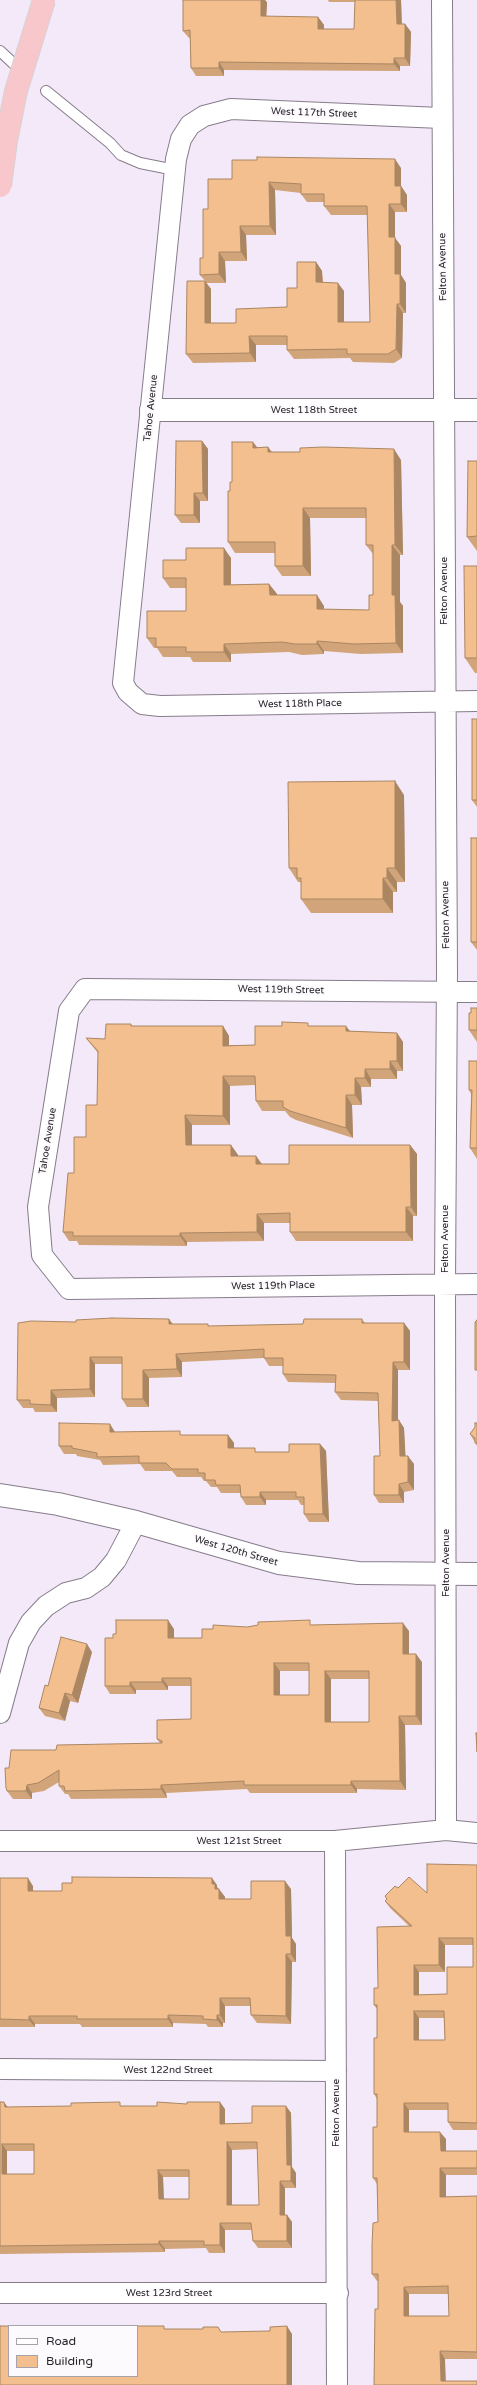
<!DOCTYPE html>
<style>
body{margin:0}
#map{position:relative;width:477px;height:2385px;overflow:hidden;background:#f4e9f9;font-family:"Varela Round",sans-serif}
canvas{display:block}
.legend{position:absolute;left:8px;top:2325px;width:130px;height:52px;box-sizing:border-box;background:#fcfafd;border:1px solid #a7a4a9;margin:0;padding:5px 7px;list-style:none;font-size:12px;color:#28242a}
.legend li{display:flex;align-items:center;gap:8px;height:20px}
.legend b{width:20px;border:1px solid #a7a4a9}
</style>
<div id="map">
<canvas width="477" height="2385"></canvas>
<ul class="legend">
<li><b style="height:5px;background:#fff"></b>Road</li>
<li><b style="height:11px;background:#f3bf8e"></b>Building</li>
</ul>
</div>
<script>
const context = document.querySelector('canvas').getContext('2d');
context.lineJoin = 'round';
const toPath = rows => new Path2D(rows.map(r => 'M' + r).join(''));
function stroke(path, color, width, dash) { context.strokeStyle = color; context.lineWidth = width; context.lineCap = dash ? 'butt' : 'round'; context.setLineDash(dash || []); context.stroke(path); }
function fill(path, color) { context.fillStyle = color; context.fill(path, 'evenodd'); }
function drawText(font, color, halo, rows, align = 'center') {
  context.font = font + ' "Varela Round",sans-serif'; context.lineWidth = 4; context.setLineDash([]); context.textBaseline = 'middle'; context.strokeStyle = halo; context.fillStyle = color; for (const [text, x, y, turn = 0] of rows) {
    context.save(); context.translate(x, y); context.rotate((+turn || 0) * Math.PI / 180); context.textAlign = isNaN(turn) ? turn : align; if (halo) context.strokeText(text, 0, 0); context.fillText(text, 0, 0); context.restore();
  }
}
const lane = toPath([
 [0,51,14,64],
 [46,91,110,143,121,155,140,163,175,170]
]);
const street = toPath([
 [442,0,447,970,445,1284,446,1830],
 [441,118,231,109,204,116,190,125,181,139,176,159,123,683,128,692,142,704,160,706,477,701],
 [477,992,85,989,69,1011,38,1207,42,1255,69,1289,477,1284],
 [0,1713,19,1643,31,1622,46,1606,66,1593,86,1588,102,1577,116,1560,136,1522],
 [0,1841,335,1841,446,1830,477,1833],
 [335,1841,337,2385],
 [0,2069,336,2071],
 [0,2293,338,2293]
]);
const secondary = toPath([
 [151,410,477,410],
 [0,1495,58,1504,136,1522,279,1563,358,1573,477,1574]
]);
const highwayBridge = toPath([
 [0,186,6,141,16,91,44,0]
]);
const wall = toPath([
 [328,0,401,0,402,24,405,24,411,32,410,66,400,66,400,71,224,70,224,76,196,76,191,68,190,38,189,38,183,31,267,2,266,17,318,17,324,25,324,29,354,29,355,2,329,2],
 [401,168,401,186,407,195,407,212,395,212,395,238,401,246,401,275,406,283,406,313,403,313,402,358,394,363,353,362,350,358,294,359,287,350,287,345,256,345,256,362,193,363,186,354,205,281,200,275,203,258,208,209,232,179],
 [275,190,301,193,301,194,307,202,324,202,324,206,331,215,368,215,370,322,344,322,344,291,323,282,322,271,316,262,297,288,287,307,236,323,211,323,211,289,206,283,226,283,225,261,247,261,246,235,276,235],
 [202,441,208,449,208,501,200,501,200,523,181,523,175,515],
 [257,447,268,447,272,452,401,460,403,555,400,555,400,602,403,606,403,653,361,654,324,651,324,654,302,655,289,652,231,654,231,662,193,662,190,657,163,657,157,648,154,648,147,638,186,611,186,588,170,588,163,578,186,560,231,558,231,585,269,584,277,594,277,595,324,606,324,609,369,610,373,595,373,554,366,545,366,518,310,518,311,576,282,576,275,566,275,553,235,553,228,542,230,491,232,482],
 [477,461,477,551,467,537],
 [477,566,477,673,475,673,465,658],
 [477,719,477,807,472,800],
 [404,795,405,882,397,882,397,892,393,892,393,913,311,913,301,899,301,883,300,882,298,882,289,868],
 [477,838,477,950,471,942],
 [477,1008,477,1042,469,1030,471,1013],
 [131,1024,132,1026,223,1026,229,1036,229,1045,255,1045,311,1026,350,1031,397,1033,403,1042,403,1071,397,1071,397,1079,371,1079,371,1087,361,1087,362,1105,352,1105,353,1138,296,1120,290,1117,285,1111,262,1111,256,1101,255,1085,230,1086,230,1125,192,1125,192,1145,231,1145,238,1155,238,1156,256,1156,262,1164,289,1164,410,1145,417,1154,417,1216,413,1216,413,1241,296,1241,290,1232,290,1223,264,1223,264,1241,187,1242,187,1246,79,1245,77,1241,69,1241,63,1232,74,1173,97,1105,98,1053,93,1047,86,1038,105,1039],
 [477,1061,477,1159,470,1148,471,1094,469,1090],
 [169,1319,173,1324,210,1326,303,1324,362,1319,365,1323,404,1323,410,1331,410,1370,398,1370,398,1420,404,1428,405,1456,414,1464,414,1490,404,1492,404,1503,379,1503,374,1495,380,1456,378,1401,341,1400,335,1392,335,1383,288,1382,283,1374,283,1366,269,1366,264,1358,182,1362,182,1377,149,1378,149,1407,127,1407,122,1399,122,1364,95,1364,95,1397,57,1398,57,1412,35,1412,33,1408,23,1408,17,1400,76,1322],
 [477,1423,477,1446,470,1434,475,1427],
 [115,1432,183,1435,228,1435,234,1443,234,1448,258,1452,289,1452,320,1444,326,1451,329,1522,309,1522,304,1514,304,1505,301,1505,298,1500,266,1500,266,1505,246,1505,241,1497,241,1493,221,1493,217,1487,211,1487,206,1481,204,1481,201,1477,177,1477,172,1471,145,1471,140,1464,103,1465,100,1460,77,1456,76,1454,64,1454,59,1446],
 [313,1625,409,1631,409,1654,422,1662,422,1725,405,1725,406,1790,357,1789,357,1793,250,1793,247,1789,166,1793,167,1798,71,1799,68,1794,65,1794,59,1786,59,1782,44,1791,32,1793,32,1799,13,1799,7,1791,9,1768,56,1750,160,1743,157,1739,191,1719,191,1686,168,1686,168,1690,136,1690,136,1694,110,1694,105,1686,113,1638,174,1629,174,1638,202,1638,213,1629,247,1627],
 [280,1671,309,1671,309,1695,280,1695],
 [331,1679,369,1679,369,1722,331,1722],
 [92,1652,78,1703,70,1701,65,1721,45,1716,39,1708,48,1686],
 [477,1865,477,2130,453,2130,448,2122,448,2110,409,2110,409,2132,446,2139,446,2151,477,2151,477,2175,446,2175,446,2197,477,2196,477,2359,445,2359,374,2385,378,2309,378,2281,377,2281,372,2274,378,2222,377,2184,373,2178,377,2127,377,2099,374,2094,377,2038,377,2009,374,2005,378,1988,409,1926,390,1908,385,1901,387,1899,385,1896,398,1888,427,1893],
 [445,1945,473,1945,473,1967,447,1994,419,1995,419,1972,445,1972],
 [419,2018,444,2018,445,2040,419,2040],
 [409,2294,448,2294,449,2316,409,2316],
 [0,1878,33,1886,33,1891,62,1891,217,1885,217,1887,225,1897,225,1899,251,1899,291,1889,292,1938,296,1944,296,1962,292,1962,291,2024,257,2023,251,2015,250,2006,225,2006,225,2023,223,2023,223,2027,208,2027,206,2024,173,2023,173,2027,82,2027,80,2024,35,2024,35,2027,0,2027],
 [0,2102,8,2107,122,2106,225,2109,225,2124,252,2123,286,2106,291,2113,292,2167,296,2173,296,2188,285,2188,285,2215,287,2215,292,2222,292,2248,258,2248,253,2241,252,2230,225,2230,225,2253,209,2253,206,2248,165,2249,165,2252,0,2254],
 [258,2149,259,2205,232,2205,232,2150],
 [7,2151,34,2151,34,2174,7,2174],
 [163,2177,189,2177,189,2199,164,2199]
]);
const shadedWall = toPath([
 [261,0,265,0,267,2,266,24,261,16],
 [396,0,401,0,402,32,397,24],
 [318,17,324,25,324,37,318,29],
 [405,24,411,32,410,66,405,58],
 [394,58,400,66,400,71,394,64],
 [219,62,224,70,224,76,219,68],
 [395,159,401,168,401,195,395,186],
 [269,182,275,190,276,235,270,226],
 [401,186,407,195,407,212,401,204],
 [389,204,395,212,395,238,401,246,401,275,406,283,406,313,400,304,395,274,389,237],
 [240,226,246,235,247,261,241,252],
 [219,252,225,261,226,283,219,274],
 [316,262,322,271,323,291,316,282],
 [205,281,211,289,211,331,205,323],
 [338,283,344,291,344,331,338,322],
 [397,304,403,313,402,358,396,349],
 [249,336,256,345,256,362,250,353],
 [202,441,208,449,208,501,203,493],
 [253,442,261,452,253,448],
 [268,447,275,457,268,452],
 [394,449,401,460,403,555,395,545],
 [194,493,200,501,200,523,194,515],
 [303,508,310,518,311,576,303,566],
 [392,545,400,555,400,602,403,606,403,653,396,643,392,595],
 [224,548,231,558,231,595,224,585],
 [269,584,277,594,277,606,270,595],
 [317,595,324,606,324,619,317,609],
 [317,641,324,651,324,654,317,644],
 [224,644,231,654,231,662,224,652],
 [395,781,404,795,405,882,395,868],
 [387,868,397,882,397,892,387,878],
 [383,878,393,892,393,913,383,899],
 [223,1026,229,1036,229,1055,223,1046],
 [346,1026,353,1035,346,1031],
 [397,1033,403,1042,403,1071,397,1061],
 [390,1061,397,1071,397,1079,390,1069],
 [365,1069,371,1079,371,1087,365,1078],
 [223,1076,230,1086,230,1125,223,1116],
 [355,1078,361,1087,362,1105,355,1095],
 [346,1095,352,1105,353,1138,346,1128],
 [185,1115,192,1125,192,1155,186,1145],
 [231,1145,238,1155,238,1166,231,1156],
 [410,1145,417,1154,417,1216,411,1207],
 [256,1156,263,1166,256,1164],
 [406,1207,413,1216,413,1241,406,1232],
 [257,1214,264,1223,264,1241,257,1232],
 [180,1233,187,1242,187,1246,180,1236],
 [169,1319,174,1327,169,1324],
 [404,1323,410,1331,410,1370,404,1362],
 [176,1354,182,1362,182,1377,177,1369],
 [90,1357,95,1364,95,1397,90,1389],
 [393,1362,398,1370,398,1428,392,1421],
 [143,1370,149,1378,149,1407,143,1399],
 [51,1390,57,1398,57,1412,51,1405],
 [399,1420,404,1428,406,1464,400,1456],
 [110,1424,115,1432,110,1432],
 [228,1435,234,1443,234,1456,228,1448],
 [320,1444,326,1451,329,1522,323,1514],
 [408,1456,414,1464,414,1490,408,1482],
 [399,1484,404,1492,404,1503,399,1495],
 [260,1492,266,1500,266,1505,260,1497],
 [168,1620,174,1629,174,1646,168,1638],
 [403,1623,409,1631,409,1662,403,1654],
 [87,1644,92,1652,78,1703,72,1695],
 [416,1654,422,1662,422,1725,416,1716],
 [274,1663,280,1671,280,1703,274,1695],
 [325,1671,331,1679,331,1731,325,1722],
 [162,1678,168,1686,168,1690,162,1682],
 [130,1682,136,1690,136,1694,130,1686],
 [65,1693,70,1701,65,1721,59,1713],
 [399,1716,405,1725,406,1790,400,1781],
 [351,1781,357,1789,357,1793,351,1785],
 [27,1785,32,1793,32,1799,26,1791],
 [161,1785,166,1793,167,1798,161,1789],
 [28,1878,33,1886,33,1899,28,1891],
 [212,1878,217,1885,217,1887,219,1890,219,1889,225,1897,225,1907,219,1899,212,1884],
 [285,1881,291,1889,292,1938,296,1944,296,1962,291,1954,286,1936],
 [439,1938,445,1945,445,1972,439,1965],
 [286,1954,292,1962,291,2024,286,2016],
 [414,1965,419,1972,419,2002,414,1995],
 [220,1998,225,2006,225,2023,220,2015],
 [414,2011,419,2018,419,2048,414,2040],
 [168,2015,173,2023,173,2027,168,2019],
 [217,2015,223,2023,223,2027,217,2020],
 [29,2016,35,2024,35,2027,29,2020],
 [4,2102,9,2109,5,2107],
 [220,2102,225,2109,225,2131,220,2124],
 [404,2103,409,2110,409,2140,404,2132],
 [286,2106,291,2113,292,2167,296,2173,296,2188,291,2181,287,2165],
 [440,2132,446,2139,446,2159,441,2151],
 [227,2142,232,2150,232,2212,227,2205],
 [2,2144,7,2151,7,2182,2,2174],
 [440,2168,446,2175,446,2205,440,2197],
 [158,2170,163,2177,164,2207,159,2199],
 [280,2181,285,2188,285,2222,280,2215],
 [287,2215,292,2222,292,2248,287,2241],
 [220,2223,225,2230,225,2253,220,2245],
 [159,2241,165,2249,165,2252,159,2244],
 [404,2287,409,2294,409,2324,404,2316],
 [287,2326,292,2334,292,2385,287,2385],
 [440,2351,445,2359,446,2385,441,2381]
]);
const building = toPath([
 [183,0,261,0,261,16,318,17,318,29,354,29,355,0,396,0,397,24,405,24,405,58,394,58,394,64,219,62,219,68,191,68,190,30,183,31,183,0],
 [257,157,395,159,395,186,401,186,401,204,389,204,389,237,395,237,395,274,400,274,400,304,397,304,396,349,388,354,347,354,347,349,287,350,287,336,249,336,250,353,186,354,187,281,205,281,205,323,236,323,236,309,287,307,287,288,297,288,297,262,316,262,316,282,338,283,338,322,370,322,367,206,324,206,324,194,301,194,301,184,269,182,270,226,240,226,241,252,219,252,219,274,200,275,200,258,203,258,203,209,208,209,208,179,232,179,232,160,257,160,257,157],
 [176,441,202,441,203,493,194,493,194,515,175,515,176,441],
 [232,442,253,442,253,448,268,447,268,452,300,452,300,448,323,447,394,449,395,545,392,545,392,595,395,595,396,643,354,644,317,641,317,644,295,644,282,642,224,644,224,652,186,652,186,647,156,647,156,638,147,638,147,611,186,611,186,578,163,578,163,560,186,560,186,548,224,548,224,585,269,584,270,595,317,595,317,609,369,610,369,595,373,595,373,545,366,545,366,508,303,508,303,566,275,566,275,542,228,542,228,491,230,491,230,482,232,482,232,442],
 [468,461,477,461,477,536,467,537,468,461],
 [464,566,477,566,477,658,465,658,464,566],
 [472,719,477,719,477,800,472,800,472,719],
 [395,781,395,868,387,868,387,878,383,878,383,899,301,899,301,878,297,878,297,868,289,868,288,782,395,781],
 [471,838,477,838,477,942,471,942,471,838],
 [471,1008,477,1008,477,1030,469,1030,469,1013,471,1013,471,1008],
 [282,1022,308,1023,308,1026,346,1026,346,1031,397,1033,397,1061,390,1061,390,1069,365,1069,365,1078,355,1078,355,1095,346,1095,346,1128,290,1111,283,1107,283,1101,256,1101,255,1076,223,1076,223,1116,185,1115,186,1145,231,1145,231,1156,256,1156,256,1164,289,1164,289,1145,410,1145,411,1207,406,1207,406,1232,290,1232,290,1213,257,1214,257,1232,180,1233,180,1236,73,1236,73,1232,63,1232,68,1173,74,1173,74,1137,86,1137,86,1105,97,1105,98,1051,86,1038,105,1039,106,1024,131,1024,131,1026,223,1026,223,1046,255,1045,255,1026,282,1026,282,1022],
 [469,1061,477,1061,477,1148,470,1148,472,1090,469,1090,469,1061],
 [112,1318,169,1319,169,1324,208,1324,208,1326,303,1324,304,1319,362,1319,362,1323,404,1323,404,1362,393,1362,392,1421,399,1420,400,1456,408,1456,408,1482,399,1484,399,1495,374,1495,374,1456,380,1456,378,1393,335,1392,336,1375,283,1374,283,1358,264,1358,264,1349,176,1354,177,1369,143,1370,143,1399,122,1399,122,1357,90,1357,90,1389,51,1390,51,1405,30,1404,30,1400,17,1400,18,1323,31,1321,76,1322,76,1320,112,1318],
 [477,1320,477,1370,475,1370,475,1322,477,1320],
 [59,1423,110,1424,110,1432,180,1431,180,1435,228,1435,228,1448,255,1448,255,1452,289,1452,289,1444,320,1444,323,1514,304,1514,304,1497,296,1497,296,1492,260,1492,260,1497,241,1497,240,1485,216,1485,215,1480,205,1480,205,1473,198,1473,198,1469,172,1469,166,1463,139,1463,139,1456,97,1457,97,1453,72,1448,72,1446,59,1446,59,1423],
 [475,1423,477,1423,477,1443,475,1443,475,1438,470,1434,475,1427,475,1423],
 [116,1620,168,1620,168,1638,202,1638,202,1629,213,1629,213,1625,247,1627,258,1625,258,1622,310,1620,310,1625,403,1623,403,1654,416,1654,416,1716,399,1716,400,1781,351,1781,351,1785,244,1785,244,1781,161,1785,161,1789,65,1791,64,1786,59,1786,59,1770,38,1783,27,1785,26,1791,7,1791,6,1788,5,1768,9,1768,11,1750,56,1750,57,1745,162,1743,162,1741,157,1739,157,1720,191,1719,191,1678,162,1678,162,1682,130,1682,130,1686,105,1686,105,1638,113,1638,113,1634,116,1634,116,1620],
 [274,1663,309,1663,309,1695,274,1695,274,1663],
 [325,1671,369,1671,369,1722,325,1722,325,1671],
 [61,1637,87,1644,72,1695,65,1693,59,1713,39,1708,45,1685,48,1686,61,1637],
 [476,1733,477,1733,477,1752,476,1733],
 [427,1864,477,1865,477,2123,448,2122,448,2103,404,2103,404,2132,440,2132,441,2151,477,2151,477,2168,440,2168,440,2197,477,2196,477,2352,440,2351,441,2381,477,2381,477,2385,374,2385,375,2309,378,2309,378,2274,372,2274,372,2245,373,2223,378,2222,377,2178,373,2178,373,2127,377,2127,377,2094,374,2094,374,2038,377,2038,377,2005,374,2005,374,1988,378,1988,377,1927,412,1926,385,1901,387,1899,385,1896,395,1886,398,1888,409,1877,427,1893,427,1864],
 [439,1938,473,1938,473,1967,447,1967,447,1994,414,1995,414,1965,439,1965,439,1938],
 [414,2011,444,2011,445,2040,414,2040,414,2011],
 [448,2286,449,2316,404,2316,404,2287,448,2286],
 [72,1877,212,1878,212,1884,215,1884,215,1889,219,1889,219,1899,251,1899,251,1881,285,1881,286,1936,291,1936,291,1954,286,1954,286,2016,251,2015,250,1998,220,1998,220,2015,217,2015,217,2020,203,2019,203,2016,168,2015,168,2019,77,2019,77,2016,29,2016,29,2020,0,2019,0,1878,28,1878,28,1891,62,1891,62,1883,72,1883,72,1877],
 [0,2102,4,2102,5,2107,71,2106,71,2103,120,2102,120,2106,157,2106,157,2102,187,2104,187,2102,220,2102,220,2124,252,2123,252,2106,286,2106,287,2165,291,2165,291,2181,280,2181,280,2215,287,2215,287,2241,253,2241,251,2223,220,2223,220,2245,204,2245,204,2241,159,2241,159,2244,0,2246,0,2102],
 [227,2142,257,2142,259,2205,227,2205,227,2142],
 [2,2144,34,2144,34,2174,2,2174,2,2144],
 [158,2170,189,2170,189,2199,159,2199,158,2170],
 [0,2326,9,2326,9,2376,137,2376,137,2326,126,2326,164,2326,164,2329,203,2329,203,2327,218,2327,221,2332,270,2331,270,2327,287,2326,287,2385,0,2385,0,2326]
]);
const streetNames = [
 ["West 117th Street",314,113,2],
 ["Felton Avenue",443,267,-91],
 ["Tahoe Avenue",151,408,-84],
 ["West 118th Street",314,410],
 ["Felton Avenue",444,591,-90],
 ["West 118th Place",300,704,-1],
 ["Felton Avenue",446,915,-91],
 ["West 119th Street",281,990,1],
 ["Tahoe Avenue",48,1141,-81],
 ["Felton Avenue",445,1239,-90],
 ["West 119th Place",273,1286,-1],
 ["West 120th Street",236,1551,16],
 ["Felton Avenue",446,1563,-90],
 ["West 121st Street",239,1841],
 ["West 122nd Street",168,2070],
 ["Felton Avenue",336,2113,-90],
 ["West 123rd Street",169,2293]
];
stroke(lane, '#867c8a', 12);
stroke(street, '#867c8a', 22);
stroke(secondary, '#867c8a', 24);
stroke(lane, '#fff', 10);
stroke(street, '#fff', 20);
stroke(secondary, '#fff', 22);
stroke(highwayBridge, '#d4d3d4', 24, []);
stroke(highwayBridge, '#f8c7cc', 22);
fill(wall, '#d1a47a');
fill(shadedWall, '#aa8663');
fill(building, '#f3bf8e');
stroke(building, '#aa8663', 1);
drawText('10px', '#28242a', '#fcfafd', streetNames);
</script>
